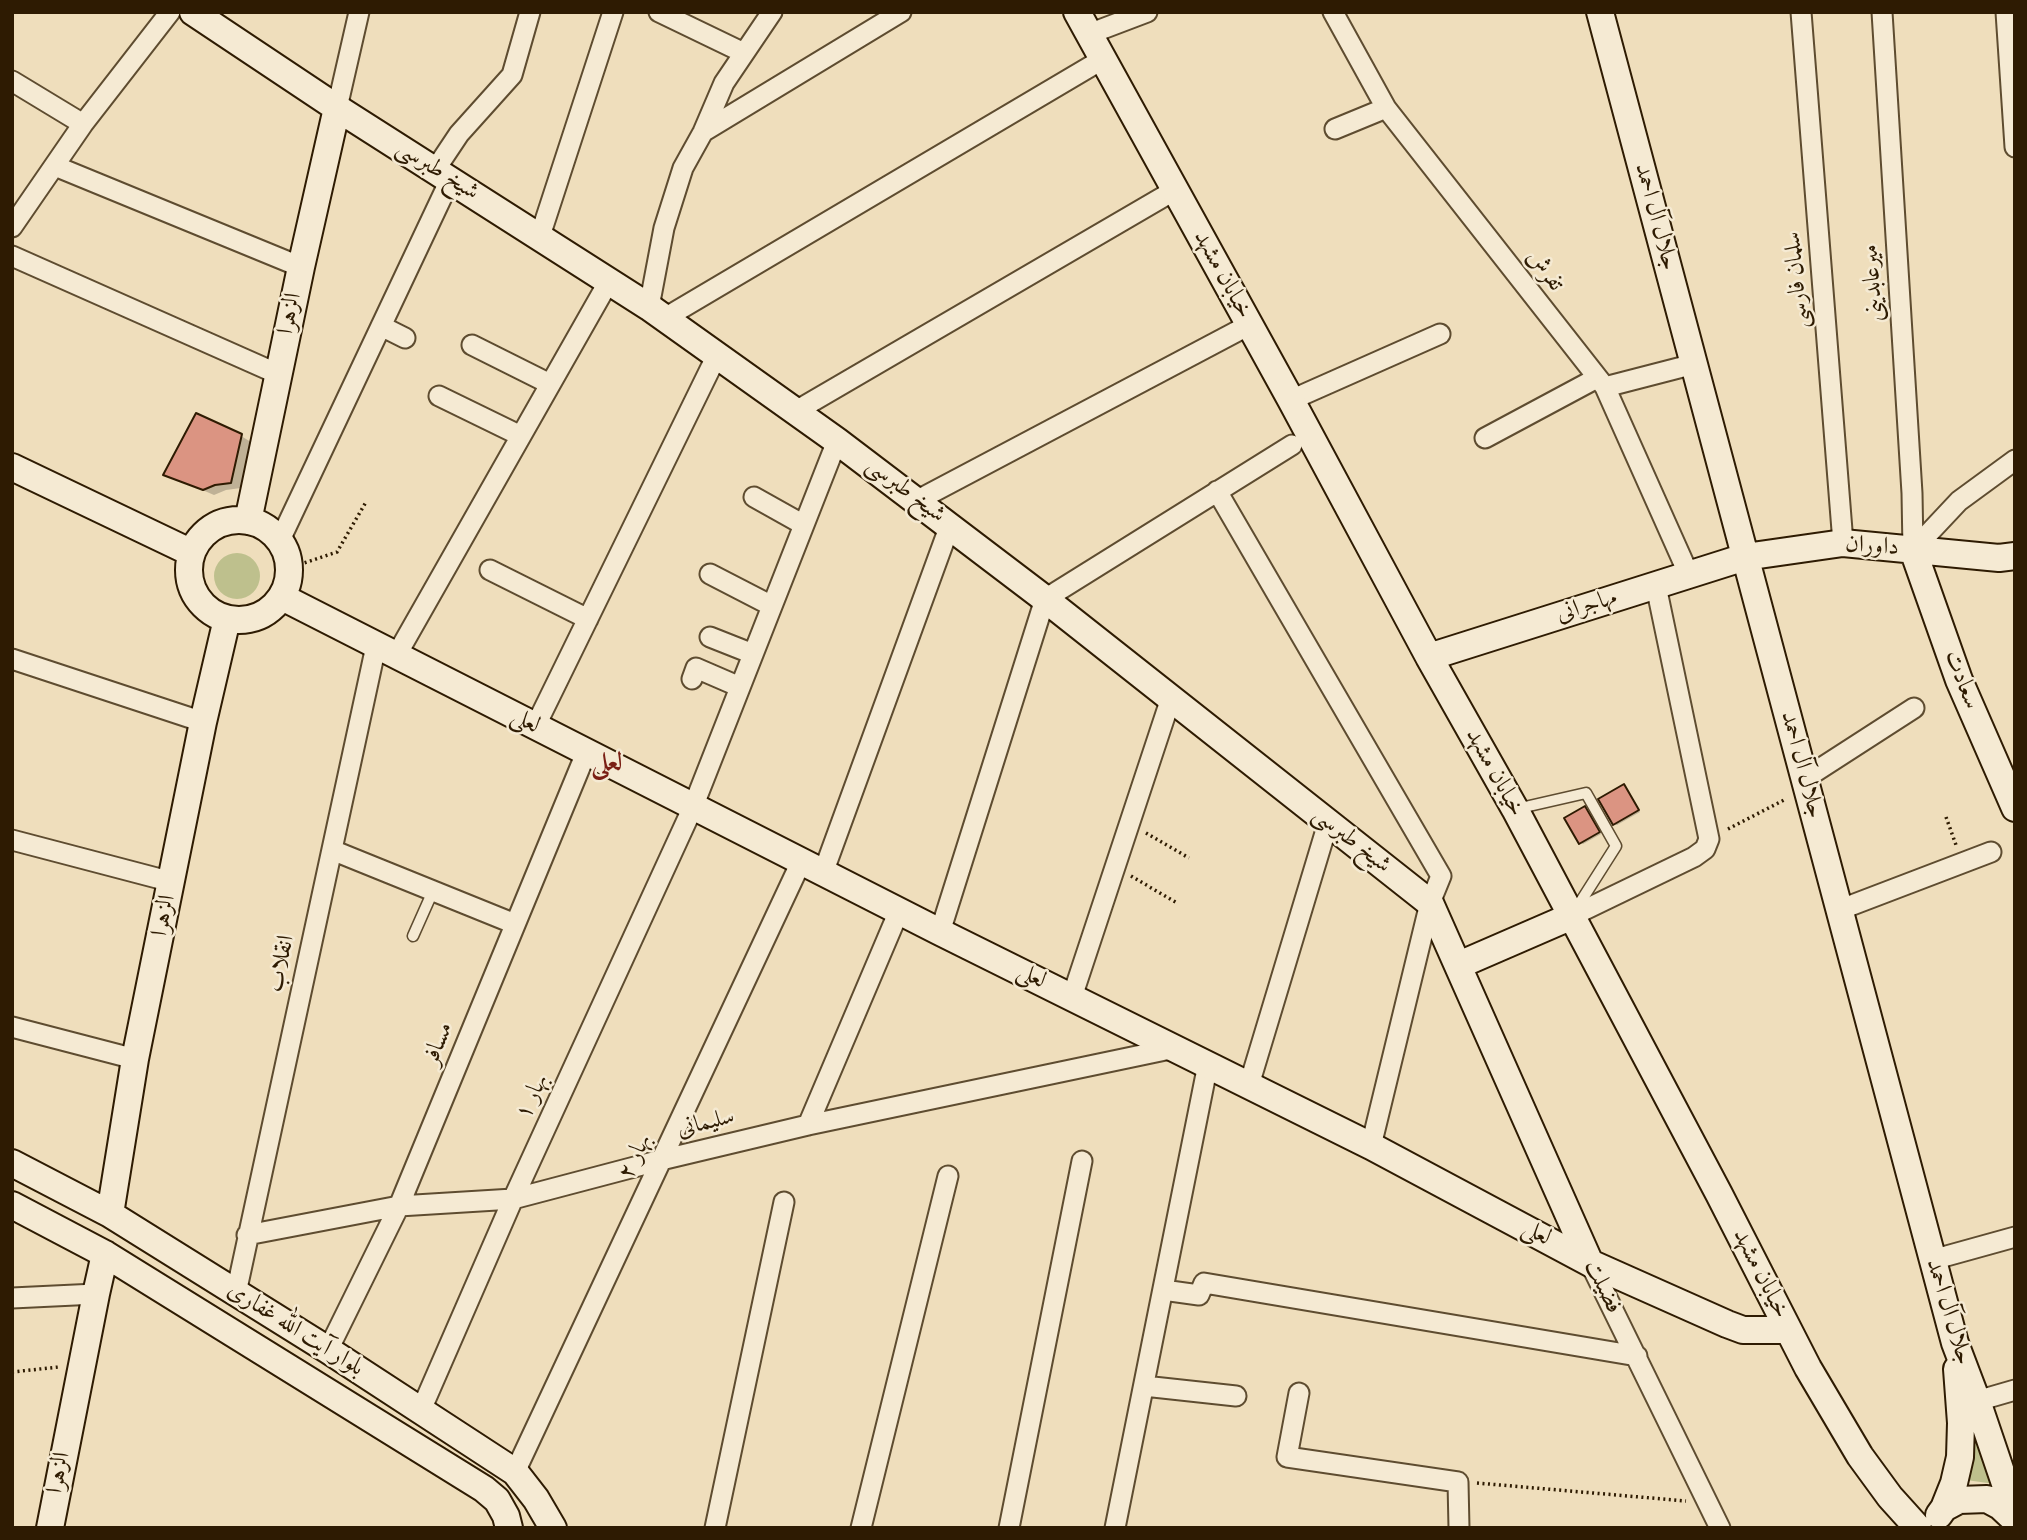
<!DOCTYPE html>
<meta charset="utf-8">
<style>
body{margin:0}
#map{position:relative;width:2027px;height:1540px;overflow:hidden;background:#efdebc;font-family:"IM FELL Double Pica",serif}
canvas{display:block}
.frame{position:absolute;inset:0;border:14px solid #2e1b02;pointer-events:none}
</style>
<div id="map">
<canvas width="2027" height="1540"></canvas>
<div class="frame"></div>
</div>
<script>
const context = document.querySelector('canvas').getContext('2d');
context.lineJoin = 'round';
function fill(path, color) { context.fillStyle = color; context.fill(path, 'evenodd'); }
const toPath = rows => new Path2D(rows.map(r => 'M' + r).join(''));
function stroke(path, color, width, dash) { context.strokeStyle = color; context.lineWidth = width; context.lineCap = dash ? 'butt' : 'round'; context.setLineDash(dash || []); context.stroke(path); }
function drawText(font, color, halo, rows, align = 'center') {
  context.font = font + ' "IM FELL Double Pica",Amiri,serif'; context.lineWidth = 5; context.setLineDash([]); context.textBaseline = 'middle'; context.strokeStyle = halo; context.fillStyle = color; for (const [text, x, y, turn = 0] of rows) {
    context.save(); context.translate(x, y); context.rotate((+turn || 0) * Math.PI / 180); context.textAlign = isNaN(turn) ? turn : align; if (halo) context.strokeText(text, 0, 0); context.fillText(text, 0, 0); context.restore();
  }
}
const green = toPath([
 '214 576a23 23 0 1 1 46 0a23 23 0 1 1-46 0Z',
 [1970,1414,1995,1484,1966,1480,1974,1455]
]);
const shadow = toPath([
 [241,436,251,442,241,488,226,490,214,495,165,474],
 [1624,786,1640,812,1617,825,1614,824],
 [1585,808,1601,834,1583,844,1581,843]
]);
const building = toPath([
 [196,413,242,434,231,483,215,485,203,490,163,475,196,413],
 [1624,784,1639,810,1613,825,1598,799,1624,784],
 [1585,806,1600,832,1579,844,1564,818,1585,806]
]);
const path = toPath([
 [289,568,337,552,366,502],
 [1946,817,1956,845],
 [1728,829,1786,799],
 [1146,833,1189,858],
 [1131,876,1177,903],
 [12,1372,59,1367],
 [1477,1483,1686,1501]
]);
const lane = toPath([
 [1516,809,1586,793,1616,846,1576,909],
 [413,936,433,891]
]);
const street = toPath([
 [659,12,744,53],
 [1333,12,1386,108,1605,387,1689,575],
 [1801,12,1843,543],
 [1882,12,1912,493,1913,550],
 [2006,12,2015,147],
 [1089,34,1147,12],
 [12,81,83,124],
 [337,108,359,12],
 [1335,129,1386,108],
 [703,132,901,12],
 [55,166,301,267],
 [435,170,459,134,512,75,530,12],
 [12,227,83,124,170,12],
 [540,236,613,12],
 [12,256,278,374],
 [649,307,664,228,683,168,703,132,724,83,772,12],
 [665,318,1103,59],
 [381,326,405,338],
 [472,345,550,384],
 [1605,387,1694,364],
 [439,396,521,436],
 [1291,400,1440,334],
 [796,411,1175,190],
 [1485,438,1597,378],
 [1217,491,1441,876,1430,903,1371,1146],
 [754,497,804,525],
 [918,500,1249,325],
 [280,540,450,180],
 [1913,550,1959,501,2015,460],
 [490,570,588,619],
 [710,574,772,606],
 [710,637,753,654],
 [396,656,609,281],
 [12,659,203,722],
 [692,679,696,668,740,687],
 [535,727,717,355],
 [1804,779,1914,708],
 [12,840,172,882],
 [332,850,515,924],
 [823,873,950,525],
 [1839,910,1991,852],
 [1572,916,1694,857,1705,849,1709,839,1656,586],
 [940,932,1045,599,1292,445],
 [1072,997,1171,698],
 [12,1027,135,1059],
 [1249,1085,1328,823],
 [808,1125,899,911],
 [247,1235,399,1206,513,1199,661,1160,808,1125,1175,1048],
 [1932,1260,2015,1237],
 [1590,1263,1720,1528],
 [1163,1290,1199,1295,1204,1283,1637,1356],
 [236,1293,376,646],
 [12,1298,96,1294],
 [328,1350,399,1206,586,753],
 [1144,1386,1236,1396],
 [1299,1393,1287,1457,1458,1482,1459,1528],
 [1977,1401,2015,1390],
 [421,1410,513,1199,693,807,837,441],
 [515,1472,801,862],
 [715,1528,784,1202],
 [861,1528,948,1176],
 [1009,1528,1082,1161],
 [1115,1528,1208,1064]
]);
const secondary = toPath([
 [193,12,337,108,649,307,837,441,1045,599,1430,903,1590,1263],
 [1077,12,1291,400,1429,657,1515,809,1719,1194,1808,1368,1860,1456,1890,1497,1918,1528],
 [1600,12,1955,1343,1977,1401,2015,1513],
 [12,467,192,553],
 '189 570a50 50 0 1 1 100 0a50 50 0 1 1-100 0Z',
 [248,521,301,267,337,108],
 [1913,550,1959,680,2015,808],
 [282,597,940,932,1371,1146,1590,1263,1727,1324,1743,1330,1788,1330],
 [1429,657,1745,557,1843,543,1999,558,2015,556],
 [1459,965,1572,916],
 [12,1163,110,1214,328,1350,515,1472,536,1499,553,1528],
 [12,1205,105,1254,484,1489,497,1500,506,1516,509,1528],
 [110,1214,135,1059,203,722,227,619],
 [1944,1508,1954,1483,1960,1457,1961,1423,1957,1369],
 [1939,1515,1944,1508,1959,1500,1987,1499,2000,1506,2015,1520],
 [50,1528,96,1294,105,1254]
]);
const streetNames = [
 ["شیخ طبرسی",437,171,32],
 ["جلال آل احمد",1655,217,75],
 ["تفرش",1544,271,52],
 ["خیابان مشهد",1222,275,61],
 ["سلمان فارسی",1798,280,-95],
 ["میرعابدینی",1874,283,-94],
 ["الزهرا",291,314,-78],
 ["شیخ طبرسی",905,491,37],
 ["داوران",1872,547,4],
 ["مهاجرانی",1587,607,-17],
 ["سعادت",1961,680,69],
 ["لعلی",525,722,27],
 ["جلال آل احمد",1801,765,75],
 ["خیابان مشهد",1494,773,61],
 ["شیخ طبرسی",1351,841,38],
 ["الزهرا",165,916,-78],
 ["انقلاب",282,964,-78],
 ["لعلی",1031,977,26],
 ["مسافر",439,1044,-68],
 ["بهار ۱",533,1097,-65],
 ["سلیمانی",706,1124,-14],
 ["بهار ۲",636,1157,-65],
 ["لعلی",1536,1234,28],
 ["خیابان مشهد",1760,1274,63],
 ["فضیلت",1602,1287,64],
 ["جلال آل احمد",1948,1312,73],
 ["بلوار آیت الله غفاری",295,1330,32],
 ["الزهرا",60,1473,-79]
];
const neighbourhoodNames = [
 ["لعلی",607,764]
];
fill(green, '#bec08d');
fill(shadow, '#0003');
fill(building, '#db9482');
stroke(building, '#2e1b02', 2);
stroke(lane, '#5e4c30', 13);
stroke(street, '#5e4c30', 23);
stroke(secondary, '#2e1b02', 30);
stroke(path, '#2e1b02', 3.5, [2, 3.5]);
stroke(lane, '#f5ead3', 10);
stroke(street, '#f5ead3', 19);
stroke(secondary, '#f5ead3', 26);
drawText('24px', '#2e1b02', '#f5ead3', streetNames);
drawText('bold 26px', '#7a1f14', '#f5ead3', neighbourhoodNames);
</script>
